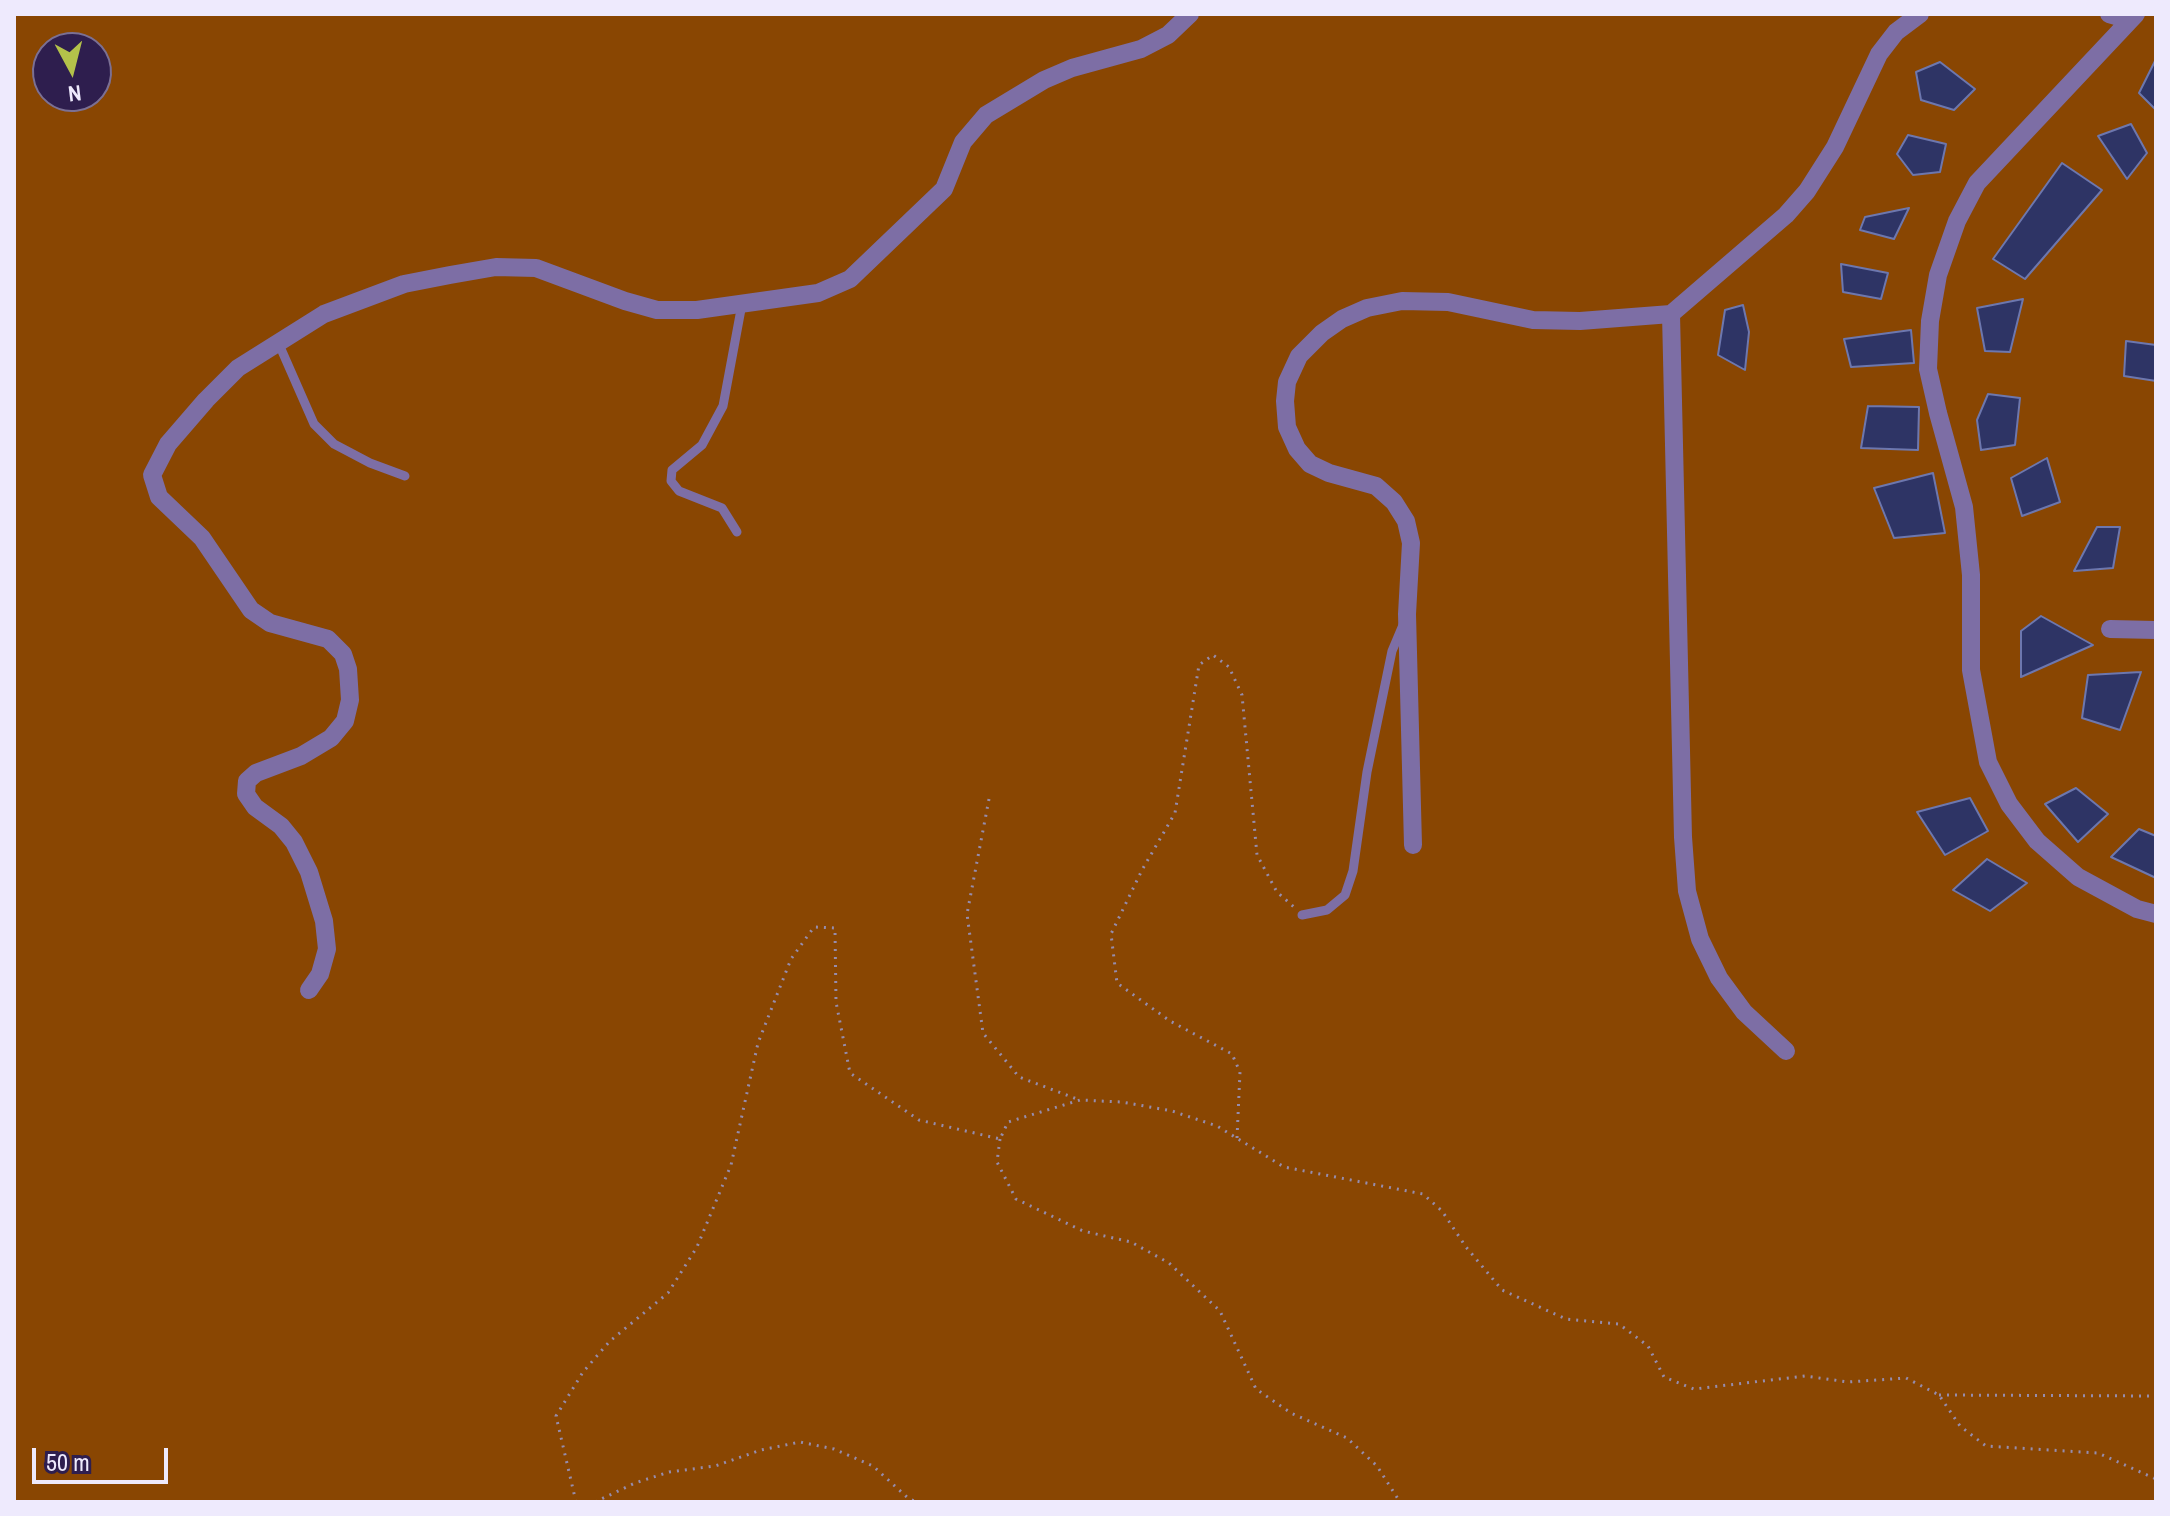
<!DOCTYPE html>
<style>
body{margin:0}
#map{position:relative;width:2170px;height:1516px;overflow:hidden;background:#2e1e4e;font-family:"Archivo Narrow",sans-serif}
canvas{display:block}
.frame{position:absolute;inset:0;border:16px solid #eeeafd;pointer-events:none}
.north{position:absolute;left:32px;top:32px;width:80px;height:80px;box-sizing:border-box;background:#2e1e4e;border:2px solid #7b7094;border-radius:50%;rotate:173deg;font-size:22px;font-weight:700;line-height:32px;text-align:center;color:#eeeafd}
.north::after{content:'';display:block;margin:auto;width:28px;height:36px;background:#b4c24a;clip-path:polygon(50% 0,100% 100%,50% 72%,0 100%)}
.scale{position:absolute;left:32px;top:1448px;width:136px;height:36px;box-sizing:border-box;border:4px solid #eeeafd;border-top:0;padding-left:10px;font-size:24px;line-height:28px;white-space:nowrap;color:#eeeafd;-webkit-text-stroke:6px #2e1e4e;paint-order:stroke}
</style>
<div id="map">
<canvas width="2170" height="1516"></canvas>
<div class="frame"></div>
<div class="north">N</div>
<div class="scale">50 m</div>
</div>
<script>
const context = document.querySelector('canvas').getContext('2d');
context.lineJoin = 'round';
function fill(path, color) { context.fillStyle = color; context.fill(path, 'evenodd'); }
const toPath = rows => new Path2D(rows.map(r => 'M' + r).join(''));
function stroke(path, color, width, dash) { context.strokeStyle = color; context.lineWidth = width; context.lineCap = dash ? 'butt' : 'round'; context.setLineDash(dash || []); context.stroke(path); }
const forest = toPath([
 [14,14,2156,14,2156,1502,14,1502],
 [48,48,96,48,96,96,48,96]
]);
const building = toPath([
 [2156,59,2156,110,2139,93,2156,59],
 [1940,62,1975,89,1954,110,1921,100,1916,72,1940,62],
 [2131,124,2147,153,2127,179,2098,136,2131,124],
 [1908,135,1946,144,1940,172,1913,175,1897,154,1908,135],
 [2062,163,2102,190,2025,279,1993,259,2062,163],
 [1909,208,1894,239,1860,230,1865,217,1909,208],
 [1841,264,1888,273,1881,299,1843,292,1841,264],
 [2023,299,2010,352,1985,351,1977,308,2023,299],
 [1743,305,1749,332,1745,370,1718,355,1725,310,1743,305],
 [1911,330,1914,363,1851,367,1844,339,1911,330],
 [2126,341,2156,345,2156,381,2124,376,2126,341],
 [1988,394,2020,398,2015,445,1981,450,1977,420,1988,394],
 [1868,406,1919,407,1918,450,1861,448,1868,406],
 [2047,458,2060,502,2022,516,2011,478,2047,458],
 [1933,473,1945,533,1894,538,1874,488,1933,473],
 [2097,527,2120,527,2113,568,2074,571,2097,527],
 [2041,616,2093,645,2021,677,2021,631,2041,616],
 [2141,672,2120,730,2082,718,2088,675,2141,672],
 [2076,788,2108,814,2078,842,2045,804,2076,788],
 [1970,798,1988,831,1945,855,1917,812,1970,798],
 [2139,829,2156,836,2156,878,2111,857,2139,829],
 [1987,859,2027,883,1990,911,1953,890,1987,859]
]);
const path = toPath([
 [989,799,967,914,983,1033,1019,1077,1077,1099],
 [1237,1138,1240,1072,1232,1054,1170,1021,1117,983,1111,934,1142,870,1175,813,1199,665,1213,655,1229,667,1242,695,1257,855,1277,892,1294,907],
 [1000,1139,997,1162,1016,1199,1083,1231,1131,1242,1169,1263,1220,1311,1256,1389,1291,1413,1347,1438,1377,1466,1400,1502],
 [1939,1395,2156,1396],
 [576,1502,556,1416,583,1372,610,1341,668,1293,697,1247,731,1165,758,1043,791,959,814,927,835,928,836,1002,850,1073,919,1120,1000,1139,1008,1122,1080,1100,1122,1102,1172,1111,1217,1126,1284,1167,1423,1194,1442,1211,1466,1247,1502,1290,1566,1319,1619,1324,1648,1346,1664,1377,1694,1389,1805,1376,1848,1382,1906,1378,1939,1395,1960,1426,1986,1446,2098,1453,2156,1479],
 [595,1502,635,1483,669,1472,715,1466,761,1450,800,1442,834,1449,873,1466,909,1499,918,1502]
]);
const lane = toPath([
 [278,342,314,424,334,444,370,463,405,476],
 [737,532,722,508,679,491,671,481,672,470,702,445,723,406,742,304],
 [1302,915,1327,910,1345,895,1353,871,1367,772,1392,651,1403,625]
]);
const street = toPath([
 [2109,14,2130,20],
 [2136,14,1977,183,1957,221,1938,275,1930,321,1928,369,1938,413,1964,507,1971,575,1971,670,1988,762,2009,804,2037,841,2078,877,2137,909,2156,914],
 [1671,314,1683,837,1687,891,1700,939,1719,978,1744,1012,1786,1051],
 [2110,629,2156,630],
 [1413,845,1407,614,1411,543,1406,521,1394,502,1376,486,1329,473,1310,464,1297,449,1287,427,1285,401,1287,382,1299,356,1322,333,1342,319,1367,308,1402,301,1448,302,1533,320,1580,321,1671,314,1786,215,1807,191,1835,147,1879,54,1896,32,1920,14],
 [309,990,320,974,327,949,324,921,309,872,294,842,281,826,255,807,246,794,247,781,256,773,301,756,331,738,345,721,350,700,348,669,343,654,328,639,270,623,251,610,202,538,159,497,152,475,168,444,206,400,238,368,324,314,404,284,450,275,496,267,536,268,625,301,657,310,697,310,818,293,850,279,944,189,963,142,986,115,1044,80,1072,68,1141,49,1168,35,1190,14]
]);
fill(forest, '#894602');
fill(building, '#2e3465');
stroke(building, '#6d77ae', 2);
stroke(path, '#968cad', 3, [2, 6]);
stroke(lane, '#7d6ea5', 9);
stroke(street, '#7d6ea5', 18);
</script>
